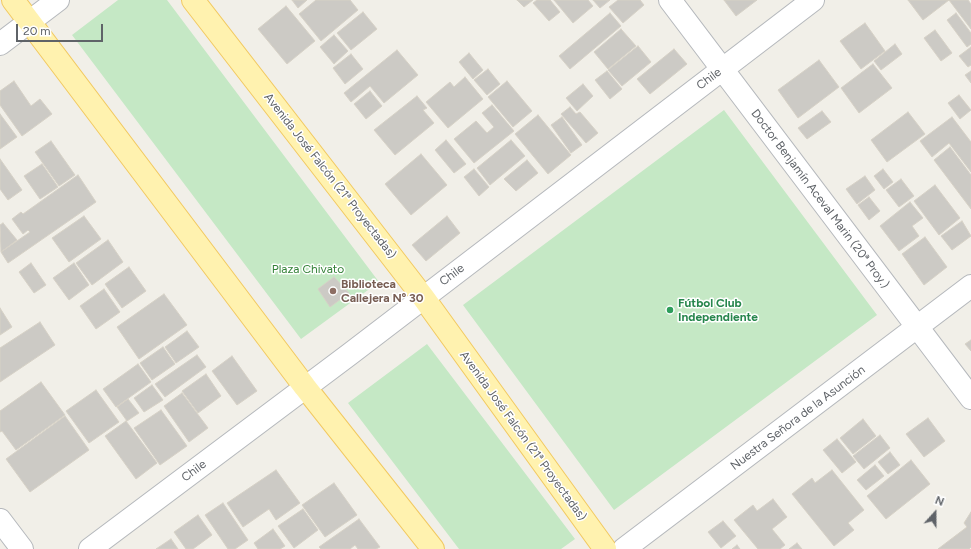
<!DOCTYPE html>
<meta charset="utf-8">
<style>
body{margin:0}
#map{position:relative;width:971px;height:549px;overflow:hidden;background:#f1efe8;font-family:Figtree,sans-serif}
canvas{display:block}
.north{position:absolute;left:915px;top:493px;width:40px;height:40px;-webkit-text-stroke:3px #fff;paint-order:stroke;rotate:21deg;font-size:11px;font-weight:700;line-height:16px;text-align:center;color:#5f6368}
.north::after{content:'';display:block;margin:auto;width:14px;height:18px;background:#5f6368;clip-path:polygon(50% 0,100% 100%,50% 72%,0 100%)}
.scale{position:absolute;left:16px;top:24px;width:87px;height:18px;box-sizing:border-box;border:2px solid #5f6368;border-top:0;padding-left:5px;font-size:12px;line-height:14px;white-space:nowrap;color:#5f6368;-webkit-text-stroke:3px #fff;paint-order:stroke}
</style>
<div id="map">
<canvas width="971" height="549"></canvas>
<div class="north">N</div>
<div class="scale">20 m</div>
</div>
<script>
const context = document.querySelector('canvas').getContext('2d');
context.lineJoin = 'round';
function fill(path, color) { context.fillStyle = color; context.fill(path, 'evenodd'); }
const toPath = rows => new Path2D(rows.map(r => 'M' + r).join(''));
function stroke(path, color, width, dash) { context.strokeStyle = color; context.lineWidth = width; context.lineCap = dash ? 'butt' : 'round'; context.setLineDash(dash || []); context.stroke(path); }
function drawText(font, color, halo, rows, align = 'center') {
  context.font = font + ' Figtree,sans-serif'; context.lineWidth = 3; context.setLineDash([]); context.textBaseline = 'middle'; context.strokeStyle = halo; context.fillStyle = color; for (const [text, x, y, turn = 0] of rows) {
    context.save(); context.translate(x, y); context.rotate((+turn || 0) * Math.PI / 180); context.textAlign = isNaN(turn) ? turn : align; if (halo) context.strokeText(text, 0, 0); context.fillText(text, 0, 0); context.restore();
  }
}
const green = toPath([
 [118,0,167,0,379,282,301,339,72,35],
 [724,110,877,315,614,510,463,305],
 [427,344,575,539,561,549,459,549,348,403]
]);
const building = toPath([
 [292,0,307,0,298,8,292,0],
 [316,0,350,0,358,10,321,41,299,14,316,0],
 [517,0,533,0,524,7,517,0],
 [537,0,550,0,560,12,549,21,533,3,537,0],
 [554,0,588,0,593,6,573,23,554,0],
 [593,0,610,0,600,8,593,0],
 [618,0,640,0,644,5,623,23,609,7,618,0],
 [724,0,757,0,736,16,724,0],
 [908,0,968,0,971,4,971,29,949,0,923,20,908,0],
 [286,6,315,41,287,64,258,29,286,6],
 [363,12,377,29,351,50,337,33,363,12],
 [610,13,621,26,570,69,559,56,610,13],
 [956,13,971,33,971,44,967,47,947,20,956,13],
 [865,23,885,51,861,69,840,41,865,23],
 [621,29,636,46,608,69,594,52,621,29],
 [935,30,952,53,941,61,924,38,935,30],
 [334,35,348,51,334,64,320,47,334,35],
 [895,44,902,54,881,70,874,61,895,44],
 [638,46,651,62,622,86,608,70,638,46],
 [971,47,971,65,968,67,959,56,971,47],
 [674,49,687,64,650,94,637,79,674,49],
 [397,50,418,75,384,103,370,86,351,102,344,93,397,50],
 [469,53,483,70,473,79,459,62,469,53],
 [351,54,363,69,345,84,333,68,351,54],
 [819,60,839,87,798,118,778,90,819,60],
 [873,64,892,88,859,113,841,88,873,64],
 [488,69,500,84,487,95,474,80,488,69],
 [607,71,622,89,610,99,595,80,607,71],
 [971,71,971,83,965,75,971,71],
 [465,77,483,99,448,128,426,102,450,82,454,87,465,77],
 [14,81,31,106,40,99,52,114,22,136,0,105,0,91,14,81],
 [507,81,532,111,513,127,488,97,507,81],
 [583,84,593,96,577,111,566,98,583,84],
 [370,91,382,106,366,119,354,104,370,91],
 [959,95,971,110,960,119,948,103,959,95],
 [417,96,427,108,423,110,434,123,395,155,374,130,417,96],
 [492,105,514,131,474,163,454,139,476,121,487,133,494,127,482,113,492,105],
 [570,107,576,114,580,112,598,133,586,143,561,114,570,107],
 [822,111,831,122,807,139,798,128,822,111],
 [908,112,925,134,887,162,871,140,908,112],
 [0,114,17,137,0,149,0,114],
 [538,115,571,155,548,174,515,134,538,115],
 [562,117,582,145,571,153,551,125,562,117],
 [952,117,971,142,971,172,949,143,932,157,920,141,952,117],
 [446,140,466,164,454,173,435,150,446,140],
 [511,140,525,156,490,185,477,168,511,140],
 [51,141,75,175,59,186,35,152,51,141],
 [950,147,971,175,971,209,934,160,950,147],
 [421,154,447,185,411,215,385,184,421,154],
 [0,159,22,190,8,200,0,189,0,159],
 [527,160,538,173,516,191,504,179,527,160],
 [42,164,58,187,40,199,24,176,42,164],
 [474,169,489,187,479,196,464,177,474,169],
 [883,169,893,182,884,189,874,176,883,169],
 [78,175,96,202,8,263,1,252,30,232,28,230,23,234,12,219,21,212,23,214,78,175],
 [865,176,875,190,857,204,846,189,865,176],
 [901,179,914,196,899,207,886,190,901,179],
 [935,185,960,218,939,235,914,201,935,185],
 [869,197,880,211,869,220,858,205,869,197],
 [910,202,923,218,912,226,919,236,899,251,880,226,910,202],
 [84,216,101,239,69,262,52,238,84,216],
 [447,216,460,233,426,261,412,245,447,216],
 [962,221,971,236,952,250,941,236,962,221],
 [3,223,17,240,1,252,0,225,3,223],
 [925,237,947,267,924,285,902,254,925,237],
 [108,240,123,262,92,285,76,263,108,240],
 [31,263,46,285,34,293,19,272,31,263],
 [74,263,89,285,69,300,53,278,74,263],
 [129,267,146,291,122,308,105,284,129,267],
 [334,277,349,293,330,307,318,289,334,277],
 [104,289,120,312,96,329,80,306,104,289],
 [164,294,187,325,139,359,117,327,164,294],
 [0,308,12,327,0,335,0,308],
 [40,322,55,345,0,382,0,348,40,322],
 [187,331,199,347,176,363,165,347,187,331],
 [971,340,971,351,965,344,971,340],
 [163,347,175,364,152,380,140,363,163,347],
 [197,355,206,367,165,397,155,384,197,355],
 [232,356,257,391,237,405,212,371,232,356],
 [138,364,151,382,116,407,103,389,138,364],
 [206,374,221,396,198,413,182,391,206,374],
 [41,382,65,415,16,450,2,431,0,432,0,411,41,382],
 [152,385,163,400,144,412,134,398,152,385],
 [96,390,119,422,89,443,66,411,96,390],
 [182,393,208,428,189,442,164,406,182,393],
 [128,399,139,413,127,421,117,407,128,399],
 [161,410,187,446,160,465,134,428,161,410],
 [65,416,89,450,30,492,6,459,65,416],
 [928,418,945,441,924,457,906,434,928,418],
 [863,419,876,436,853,454,840,438,863,419],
 [126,421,157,463,136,479,105,436,126,421],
 [880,435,890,448,864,469,853,456,880,435],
 [837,439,856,462,842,473,823,450,837,439],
 [890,452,900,465,888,474,878,462,890,452],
 [911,460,930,484,886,519,867,496,911,460],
 [875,465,884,476,866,490,857,480,875,465],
 [276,470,300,503,276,520,269,509,243,527,227,503,276,470],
 [832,470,864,510,848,523,854,530,834,546,792,494,812,478,815,483,832,470],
 [334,483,357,515,325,537,302,505,334,483],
 [773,499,787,517,772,529,785,545,780,549,758,549,734,520,753,505,757,511,773,499],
 [223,503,248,540,235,549,228,549,205,515,223,503],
 [303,509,318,530,294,548,278,526,303,509],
 [971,512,971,547,969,549,938,549,967,527,964,523,971,512],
 [198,515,212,535,193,549,186,549,174,532,198,515],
 [359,519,380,547,376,549,358,549,355,545,350,549,321,549,319,547,359,519],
 [723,521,736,536,721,548,708,532,723,521],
 [273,529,285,546,280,549,258,549,254,543,273,529],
 [171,539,178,549,156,549,171,539],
 [797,543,802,549,789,549,797,543],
 [737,545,740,549,732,549,737,545]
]);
const minor = toPath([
 [670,0,971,398],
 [0,44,58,0],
 [0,520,22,549],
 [90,549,350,354,813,0],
 [624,549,971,286]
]);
const major = toPath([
 [13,0,305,387,433,549],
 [193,0,423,297,605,549]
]);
const markers = [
 [333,291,4,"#8d6e63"],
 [670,310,4,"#2e9e5b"]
];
const streetNames = [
 ["Chile",709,79,-37],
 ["Avenida José Falcón (21ª Proyectadas)",330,176,52],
 ["Doctor Benjamín Aceval Marin (20ª Proy.)",820,199,53],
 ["Chile",452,275,-37],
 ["Nuestra Señora de la Asunción",798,418,-37],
 ["Avenida José Falcón (21ª Proyectadas)",523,436,54],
 ["Chile",194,471,-37]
];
const parkNames = [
 ["Plaza Chivato",308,269]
];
const educationNames = [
 ["Biblioteca",341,284],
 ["Callejera Nº 30",341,298]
];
const leisureNames = [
 ["Fútbol Club",678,303],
 ["Independiente",678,317]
];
fill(green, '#c5e8c5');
fill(building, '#cccac5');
stroke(building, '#d6d1c6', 1);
stroke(minor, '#b5b8bc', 24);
stroke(major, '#f2c960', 24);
stroke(minor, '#fff', 22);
stroke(major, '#fff2af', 22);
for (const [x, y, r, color] of markers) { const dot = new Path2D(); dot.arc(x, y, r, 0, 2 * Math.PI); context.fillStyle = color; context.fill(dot); stroke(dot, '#fff', 1.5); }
drawText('12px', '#5f6368', '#fff', streetNames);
drawText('12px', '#348238', '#fff', parkNames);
drawText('bold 12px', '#785e54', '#fff', educationNames, 'left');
drawText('bold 12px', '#27864d', '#fff', leisureNames, 'left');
</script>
